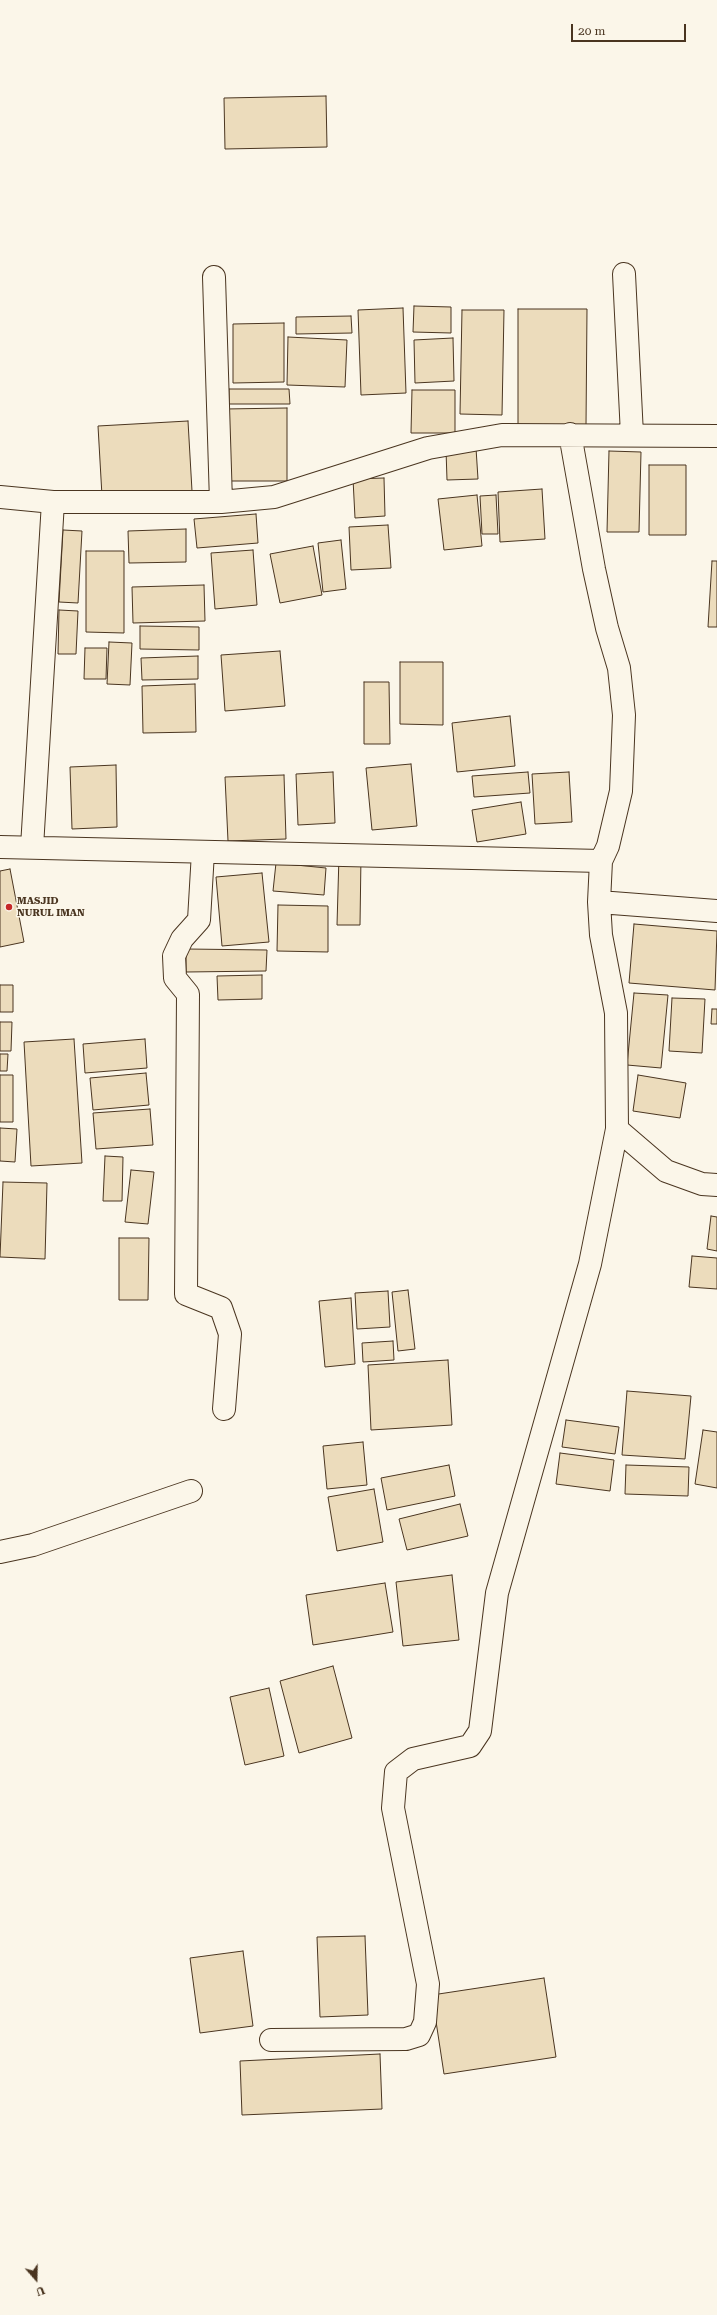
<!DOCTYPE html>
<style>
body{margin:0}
#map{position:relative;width:717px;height:2315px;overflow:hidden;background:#fbf6e9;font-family:"Roboto Serif",serif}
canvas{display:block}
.north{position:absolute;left:16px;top:2259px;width:40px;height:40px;-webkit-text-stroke:3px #fbf6e9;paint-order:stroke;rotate:160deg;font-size:11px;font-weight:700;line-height:16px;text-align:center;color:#4a3520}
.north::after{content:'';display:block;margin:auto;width:14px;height:18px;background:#4a3520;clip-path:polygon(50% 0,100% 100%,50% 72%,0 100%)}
.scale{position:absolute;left:571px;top:24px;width:115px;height:18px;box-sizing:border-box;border:2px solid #4a3520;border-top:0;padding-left:5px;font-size:12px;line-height:14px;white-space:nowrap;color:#4a3520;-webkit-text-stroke:3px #fbf6e9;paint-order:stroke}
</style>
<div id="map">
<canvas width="717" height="2315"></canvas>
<div class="north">U</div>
<div class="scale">20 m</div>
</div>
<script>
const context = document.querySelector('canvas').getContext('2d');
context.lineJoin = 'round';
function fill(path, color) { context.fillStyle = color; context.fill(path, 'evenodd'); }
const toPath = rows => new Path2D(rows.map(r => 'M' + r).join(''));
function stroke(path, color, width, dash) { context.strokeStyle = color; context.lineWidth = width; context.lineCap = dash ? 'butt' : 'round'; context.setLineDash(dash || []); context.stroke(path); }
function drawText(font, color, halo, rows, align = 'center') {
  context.font = font + ' "Roboto Serif",serif'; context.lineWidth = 3; context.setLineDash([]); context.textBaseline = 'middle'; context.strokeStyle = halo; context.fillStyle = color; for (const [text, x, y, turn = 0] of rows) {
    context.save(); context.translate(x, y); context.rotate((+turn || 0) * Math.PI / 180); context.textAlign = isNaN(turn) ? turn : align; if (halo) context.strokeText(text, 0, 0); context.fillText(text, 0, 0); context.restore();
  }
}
const building = toPath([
 [326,96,327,147,225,149,224,98,326,96],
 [414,306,451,307,451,333,413,332,414,306],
 [403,308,406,393,361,395,358,310,403,308],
 [518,309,587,309,586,426,518,426,518,309],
 [462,310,504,310,502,415,460,414,462,310],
 [351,316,352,333,296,334,296,317,351,316],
 [284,323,284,382,233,383,233,324,284,323],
 [288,337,347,340,345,387,287,385,288,337],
 [453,338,454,381,415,383,414,340,453,338],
 [229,389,289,389,290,404,229,404,229,389],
 [412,390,455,390,455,433,411,433,412,390],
 [287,408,287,481,226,481,225,409,287,408],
 [188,421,192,491,102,496,98,426,188,421],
 [476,448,478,479,447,480,446,450,476,448],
 [609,451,641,452,639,532,607,532,609,451],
 [649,465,686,465,686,535,649,535,649,465],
 [384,478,385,516,355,518,353,479,384,478],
 [542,489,545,539,500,542,498,492,542,489],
 [477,495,482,546,444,550,438,499,477,495],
 [496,495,498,534,482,534,480,496,496,495],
 [256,514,258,543,197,548,194,519,256,514],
 [388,525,391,568,351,570,349,527,388,525],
 [186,529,186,562,129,563,128,531,186,529],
 [63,530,82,531,78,603,59,602,63,530],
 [341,540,346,589,323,592,318,543,341,540],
 [313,546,322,595,280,603,270,554,313,546],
 [253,550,257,605,215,609,211,553,253,550],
 [86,551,124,551,124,633,86,632,86,551],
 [712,561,717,561,717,627,708,627,712,561],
 [204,585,205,621,133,623,132,587,204,585],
 [59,610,78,611,76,654,58,654,59,610],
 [140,626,199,627,199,650,140,649,140,626],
 [109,642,132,643,130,685,107,684,109,642],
 [85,648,107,648,106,679,84,679,85,648],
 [280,651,285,706,225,711,221,655,280,651],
 [198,656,198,679,142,680,141,658,198,656],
 [400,662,443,662,443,725,400,724,400,662],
 [364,682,389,682,390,744,364,744,364,682],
 [195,684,196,732,143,733,142,686,195,684],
 [510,716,515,766,457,772,452,723,510,716],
 [411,764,417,826,372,830,366,768,411,764],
 [116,765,117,827,72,829,70,767,116,765],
 [333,772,335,823,298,825,296,774,333,772],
 [528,772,530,793,474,797,472,776,528,772],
 [569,772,572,822,535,824,532,774,569,772],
 [284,775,286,839,228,841,225,777,284,775],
 [521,802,526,834,477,842,472,810,521,802],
 [339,856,361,856,360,925,337,925,339,856],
 [276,863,326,868,324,895,273,891,276,863],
 [10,869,24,942,0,947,0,871,10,869],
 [262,873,269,942,222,946,216,877,262,873],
 [278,905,328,906,328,952,277,951,278,905],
 [634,924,717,931,715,990,629,983,634,924],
 [186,949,267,950,266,971,186,972,186,949],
 [262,975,262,999,218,1000,217,976,262,975],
 [0,985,13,985,13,1012,0,1012,0,985],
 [634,993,668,995,661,1068,627,1065,634,993],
 [672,998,705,999,702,1053,669,1051,672,998],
 [712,1009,717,1009,717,1024,711,1024,712,1009],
 [0,1022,12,1022,11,1051,0,1051,0,1022],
 [74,1039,82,1163,31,1166,24,1042,74,1039],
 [145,1039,147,1068,85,1073,83,1044,145,1039],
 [0,1054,8,1054,7,1071,0,1071,0,1054],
 [146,1073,149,1105,93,1110,90,1078,146,1073],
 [0,1075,13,1075,13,1122,0,1122,0,1075],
 [638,1075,686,1083,680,1118,633,1111,638,1075],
 [150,1109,153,1145,96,1149,93,1113,150,1109],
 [0,1128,17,1129,15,1162,0,1161,0,1128],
 [105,1156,123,1157,122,1201,103,1201,105,1156],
 [131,1170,154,1172,148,1224,125,1222,131,1170],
 [3,1182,47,1183,45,1259,0,1257,3,1182],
 [711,1216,717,1217,717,1251,707,1249,711,1216],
 [119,1238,149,1238,148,1300,119,1300,119,1238],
 [692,1256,717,1258,717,1289,689,1287,692,1256],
 [408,1290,415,1349,398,1351,392,1292,408,1290],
 [388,1291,390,1327,357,1329,355,1293,388,1291],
 [351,1298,355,1364,325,1367,319,1301,351,1298],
 [393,1341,394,1360,363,1362,362,1343,393,1341],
 [448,1360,452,1425,371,1430,368,1365,448,1360],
 [627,1391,691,1396,685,1459,622,1455,627,1391],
 [566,1420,619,1427,615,1454,562,1447,566,1420],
 [703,1430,717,1432,717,1488,695,1484,703,1430],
 [363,1442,367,1485,327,1489,323,1446,363,1442],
 [560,1453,614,1460,610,1491,556,1484,560,1453],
 [449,1465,455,1496,387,1510,381,1478,449,1465],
 [626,1465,689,1467,688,1496,625,1494,626,1465],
 [374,1489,383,1542,337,1551,328,1497,374,1489],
 [460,1504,468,1536,407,1550,399,1519,460,1504],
 [452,1575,459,1640,403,1646,396,1582,452,1575],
 [385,1583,393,1632,313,1645,306,1595,385,1583],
 [333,1666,352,1738,299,1753,280,1681,333,1666],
 [269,1688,284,1756,245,1765,230,1697,269,1688],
 [365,1936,368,2015,320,2017,317,1937,365,1936],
 [243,1951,253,2026,200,2033,190,1958,243,1951],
 [544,1978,556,2057,444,2074,432,1995,544,1978],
 [380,2054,382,2109,242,2115,240,2061,380,2054]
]);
const minor = toPath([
 [624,274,632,435],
 [214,277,221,502],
 [0,497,53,502,221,502,274,497,428,448,502,435,717,436],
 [0,847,601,861],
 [32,847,53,502],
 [203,852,199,920,182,939,174,956,175,978,188,994,186,1294,221,1308,230,1334,224,1409],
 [599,902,717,911],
 [617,1129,666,1171,702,1184,717,1185],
 [0,1552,33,1545,191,1491],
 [271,2040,406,2039,419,2035,425,2022,428,1984,393,1808,396,1772,413,1759,470,1746,480,1731,497,1593,590,1264,617,1129,616,1013,601,935,599,902,601,861,608,846,621,791,624,715,619,668,607,628,594,569,570,434]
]);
const markers = [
 [9,907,4,"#c62828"]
];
const poiNames = [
 ["MASJID",17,901],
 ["NURUL IMAN",17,913]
];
fill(building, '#ecdcbc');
stroke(building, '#4a3520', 1);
stroke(minor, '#4a3520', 24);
stroke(minor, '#fbf6e9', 22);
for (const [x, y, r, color] of markers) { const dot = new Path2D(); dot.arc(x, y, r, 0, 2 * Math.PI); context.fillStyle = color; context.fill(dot); stroke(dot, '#fbf6e9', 1.5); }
drawText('bold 10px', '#4a3520', '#fbf6e9', poiNames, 'left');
</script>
